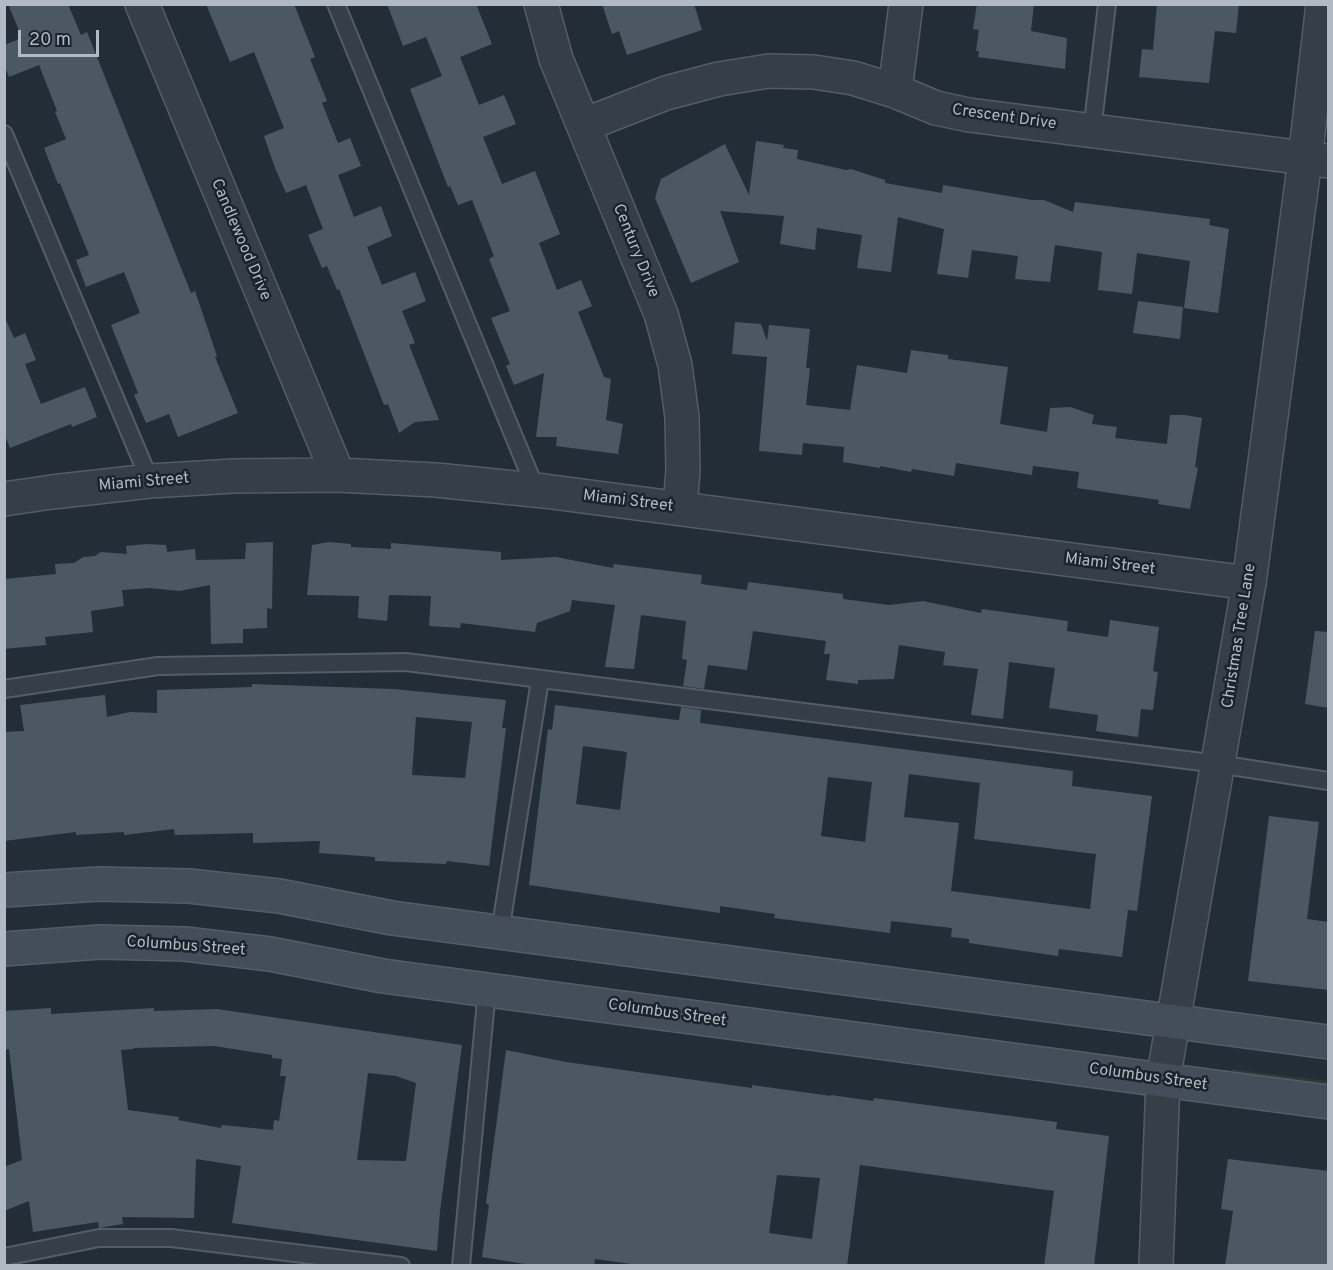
<!DOCTYPE html>
<style>
body{margin:0}
#map{position:relative;width:1333px;height:1270px;overflow:hidden;background:#232d37;font-family:Overpass,sans-serif}
canvas{display:block}
.frame{position:absolute;inset:0;border:6px solid #b1bac4;pointer-events:none}
.scale{position:absolute;left:18px;top:30px;width:81px;height:27px;box-sizing:border-box;border:3px solid #b1bac4;border-top:0;padding-left:8px;font-size:18px;line-height:21px;white-space:nowrap;color:#b1bac4;-webkit-text-stroke:4px #1b242d;paint-order:stroke}
</style>
<div id="map">
<canvas width="1333" height="1270"></canvas>
<div class="frame"></div>
<div class="scale">20 m</div>
</div>
<script>
const context = document.querySelector('canvas').getContext('2d');
context.lineJoin = 'round';
function fill(path, color) { context.fillStyle = color; context.fill(path, 'evenodd'); }
const toPath = rows => new Path2D(rows.map(r => 'M' + r).join(''));
function stroke(path, color, width, dash) { context.strokeStyle = color; context.lineWidth = width; context.lineCap = dash ? 'butt' : 'round'; context.setLineDash(dash || []); context.stroke(path); }
function drawText(font, color, halo, rows, align = 'center') {
  context.font = font + ' Overpass,sans-serif'; context.lineWidth = 5; context.setLineDash([]); context.textBaseline = 'middle'; context.strokeStyle = halo; context.fillStyle = color; for (const [text, x, y, turn = 0] of rows) {
    context.save(); context.translate(x, y); context.rotate((+turn || 0) * Math.PI / 180); context.textAlign = isNaN(turn) ? turn : align; if (halo) context.strokeText(text, 0, 0); context.fillText(text, 0, 0); context.restore();
  }
}
const green = toPath([
 [1232,1069,1328,1081,1328,1086,1231,1073]
]);
const building = toPath([
 [8,4,68,4,81,35,87,32,191,293,195,291,217,356,215,357,238,413,178,437,169,414,146,423,134,395,138,393,111,325,140,313,124,272,86,287,76,260,89,255,60,183,58,184,44,148,66,139,55,112,57,111,39,65,9,77,4,65,4,45,22,38],
 [206,4,294,4,315,57,310,59,327,101,322,103,338,143,350,138,361,166,338,175,354,217,381,206,392,236,367,247,382,285,415,272,426,301,402,311,415,343,409,345,439,420,415,422,399,433,388,404,384,405,339,289,337,290,327,266,322,268,308,235,323,229,306,185,286,193,275,168,264,136,284,128,254,52,230,62],
 [387,4,476,4,492,44,460,57,479,105,504,95,516,124,483,137,502,184,535,171,560,234,539,243,557,290,581,280,592,306,578,312,604,377,611,379,606,420,623,424,618,454,556,446,557,437,536,437,544,373,514,385,506,366,510,364,491,318,510,311,489,259,494,256,472,200,458,205,450,186,448,187,410,89,442,76,426,37,403,46],
 [602,4,694,4,702,30,627,55,619,31,612,34],
 [977,4,1034,4,1031,31,1067,38,1065,69,978,57,979,51,976,51,979,30,973,29],
 [1157,4,1239,4,1236,33,1215,31,1209,83,1139,77,1142,49,1153,50],
 [756,141,784,145,783,148,798,150,797,159,846,170,851,169,885,180,885,183,942,193,943,185,1032,200,1044,200,1073,212,1075,202,1210,219,1209,225,1229,229,1218,313,1184,308,1190,261,1137,253,1132,294,1098,290,1102,252,1055,245,1050,282,1015,279,1018,256,972,250,968,278,937,274,944,229,898,217,891,272,857,268,862,235,817,228,815,250,780,244,784,216,720,211,739,262,691,283,655,198,661,179,725,144,749,195],
 [1138,301,1183,307,1180,339,1133,333],
 [4,316,14,338,25,333,36,360,25,364,41,404,85,387,97,417,72,427,71,424,10,448,4,433],
 [735,322,761,324,767,341,769,325,810,329,806,368,810,368,806,405,850,410,857,365,907,373,911,350,948,355,948,359,1008,367,1000,424,1047,432,1050,408,1070,407,1094,415,1092,424,1117,427,1115,438,1167,444,1170,415,1185,415,1202,418,1195,467,1198,468,1190,509,1158,504,1159,500,1077,488,1079,472,1033,466,1032,475,956,463,954,476,912,469,911,472,880,466,880,468,843,462,844,447,803,443,802,455,759,451,767,357,732,354],
 [273,542,272,609,267,608,267,628,243,629,243,643,211,644,210,585,179,591,150,588,122,590,124,606,91,611,93,632,45,637,46,645,4,649,4,579,56,574,55,564,74,563,83,557,95,556,101,552,127,554,126,546,146,544,166,545,167,552,195,549,196,560,245,559,246,543],
 [329,542,351,544,351,547,391,549,391,543,501,552,501,560,556,557,613,568,614,564,702,575,701,584,747,590,748,582,843,594,843,599,889,605,923,601,981,613,982,609,1068,621,1067,631,1108,637,1110,620,1159,627,1153,671,1158,672,1153,710,1141,709,1138,737,1096,731,1098,715,1049,708,1055,668,1009,662,1003,719,971,715,978,669,943,665,945,652,899,645,894,679,858,680,858,684,826,680,830,654,824,654,826,641,753,631,747,670,708,665,704,689,683,686,687,660,682,659,686,621,641,615,634,669,605,667,615,605,572,600,570,611,537,623,535,632,461,623,460,628,429,626,431,596,389,595,387,621,358,618,359,596,307,595,312,545],
 [1315,631,1329,632,1329,708,1305,704],
 [252,684,393,689,506,700,502,728,506,728,489,866,447,861,446,864,375,861,375,857,319,853,320,841,253,843,253,833,175,835,174,829,124,835,124,832,76,835,76,832,4,841,4,732,24,731,20,705,105,695,107,717,130,712,157,713,157,690,252,687],
 [416,717,472,722,465,778,412,775],
 [555,705,677,720,679,720,681,707,701,710,700,723,1073,771,1072,786,1152,796,1137,911,1128,910,1122,957,1059,949,1058,956,969,943,969,939,951,937,952,928,891,921,890,933,774,918,775,914,720,906,720,913,529,885,548,729,552,730],
 [583,746,627,752,620,810,576,804],
 [909,774,980,783,974,839,1096,854,1090,909,951,891,959,823,904,817],
 [828,777,872,782,865,842,821,836],
 [1269,816,1319,822,1307,919,1329,922,1329,990,1248,981],
 [51,1008,51,1014,154,1008,154,1011,217,1009,462,1045,440,1211,437,1251,232,1223,241,1166,196,1159,194,1218,122,1217,123,1224,99,1228,98,1222,33,1232,29,1201,4,1211,4,1167,22,1160,9,1049,4,1050,4,1011],
 [214,1046,272,1055,272,1058,282,1059,280,1076,286,1076,279,1121,274,1120,273,1130,222,1125,221,1128,178,1120,179,1117,128,1110,121,1050,134,1049,133,1048],
 [368,1073,396,1076,416,1083,406,1161,357,1160],
 [506,1050,566,1062,752,1088,752,1085,831,1096,831,1095,873,1101,874,1098,1057,1122,1056,1129,1109,1136,1094,1266,1044,1266,1054,1191,860,1165,847,1266,646,1266,595,1259,594,1266,537,1266,482,1257,489,1205,486,1203],
 [777,1175,820,1178,812,1239,769,1233],
 [1228,1159,1329,1171,1329,1266,1225,1266,1233,1211,1221,1209]
]);
const service = toPath([
 [336,4,536,490],
 [1092,131,1107,4],
 [4,134,150,481],
 [4,689,158,666,406,662,1218,764,1328,781],
 [500,932,540,680],
 [4,1257,99,1238,171,1238,401,1266],
 [461,1266,487,990]
]);
const minor = toPath([
 [142,4,338,475],
 [541,4,556,59,661,314,675,365,682,417,683,470,680,508],
 [895,91,906,4],
 [584,125,666,93,719,79,769,71,814,72,853,78,895,91,936,108,969,115,1328,161],
 [4,499,52,492,150,481,234,476,338,475,436,480,544,491,1249,583]
]);
const tertiary = toPath([
 [1156,1266,1163,1080,1249,583,1305,159,1323,4]
]);
const secondary = toPath([
 [4,890,99,884,189,886,279,896,392,918,1328,1042],
 [4,949,100,942,185,944,270,954,383,976,1328,1102]
]);
const streetNames = [
 ["Crescent Drive",1004,118,8],
 ["Candlewood Drive",240,240,67],
 ["Century Drive",635,251,68],
 ["Miami Street",144,483,-5],
 ["Miami Street",628,502,7],
 ["Miami Street",1110,565,7],
 ["Christmas Tree Lane",1240,636,-81],
 ["Columbus Street",186,947,4],
 ["Columbus Street",667,1014,8],
 ["Columbus Street",1148,1078,8]
];
fill(green, '#273c3b');
fill(building, '#4b5863');
stroke(service, '#545d66', 20);
stroke(minor, '#545d66', 36);
stroke(tertiary, '#545d66', 36);
stroke(secondary, '#545d66', 36);
stroke(service, '#363f48', 16);
stroke(minor, '#363f48', 33);
stroke(tertiary, '#363f48', 33);
stroke(secondary, '#444e5b', 33);
drawText('16px', '#b1bac4', '#1b242d', streetNames);
</script>
